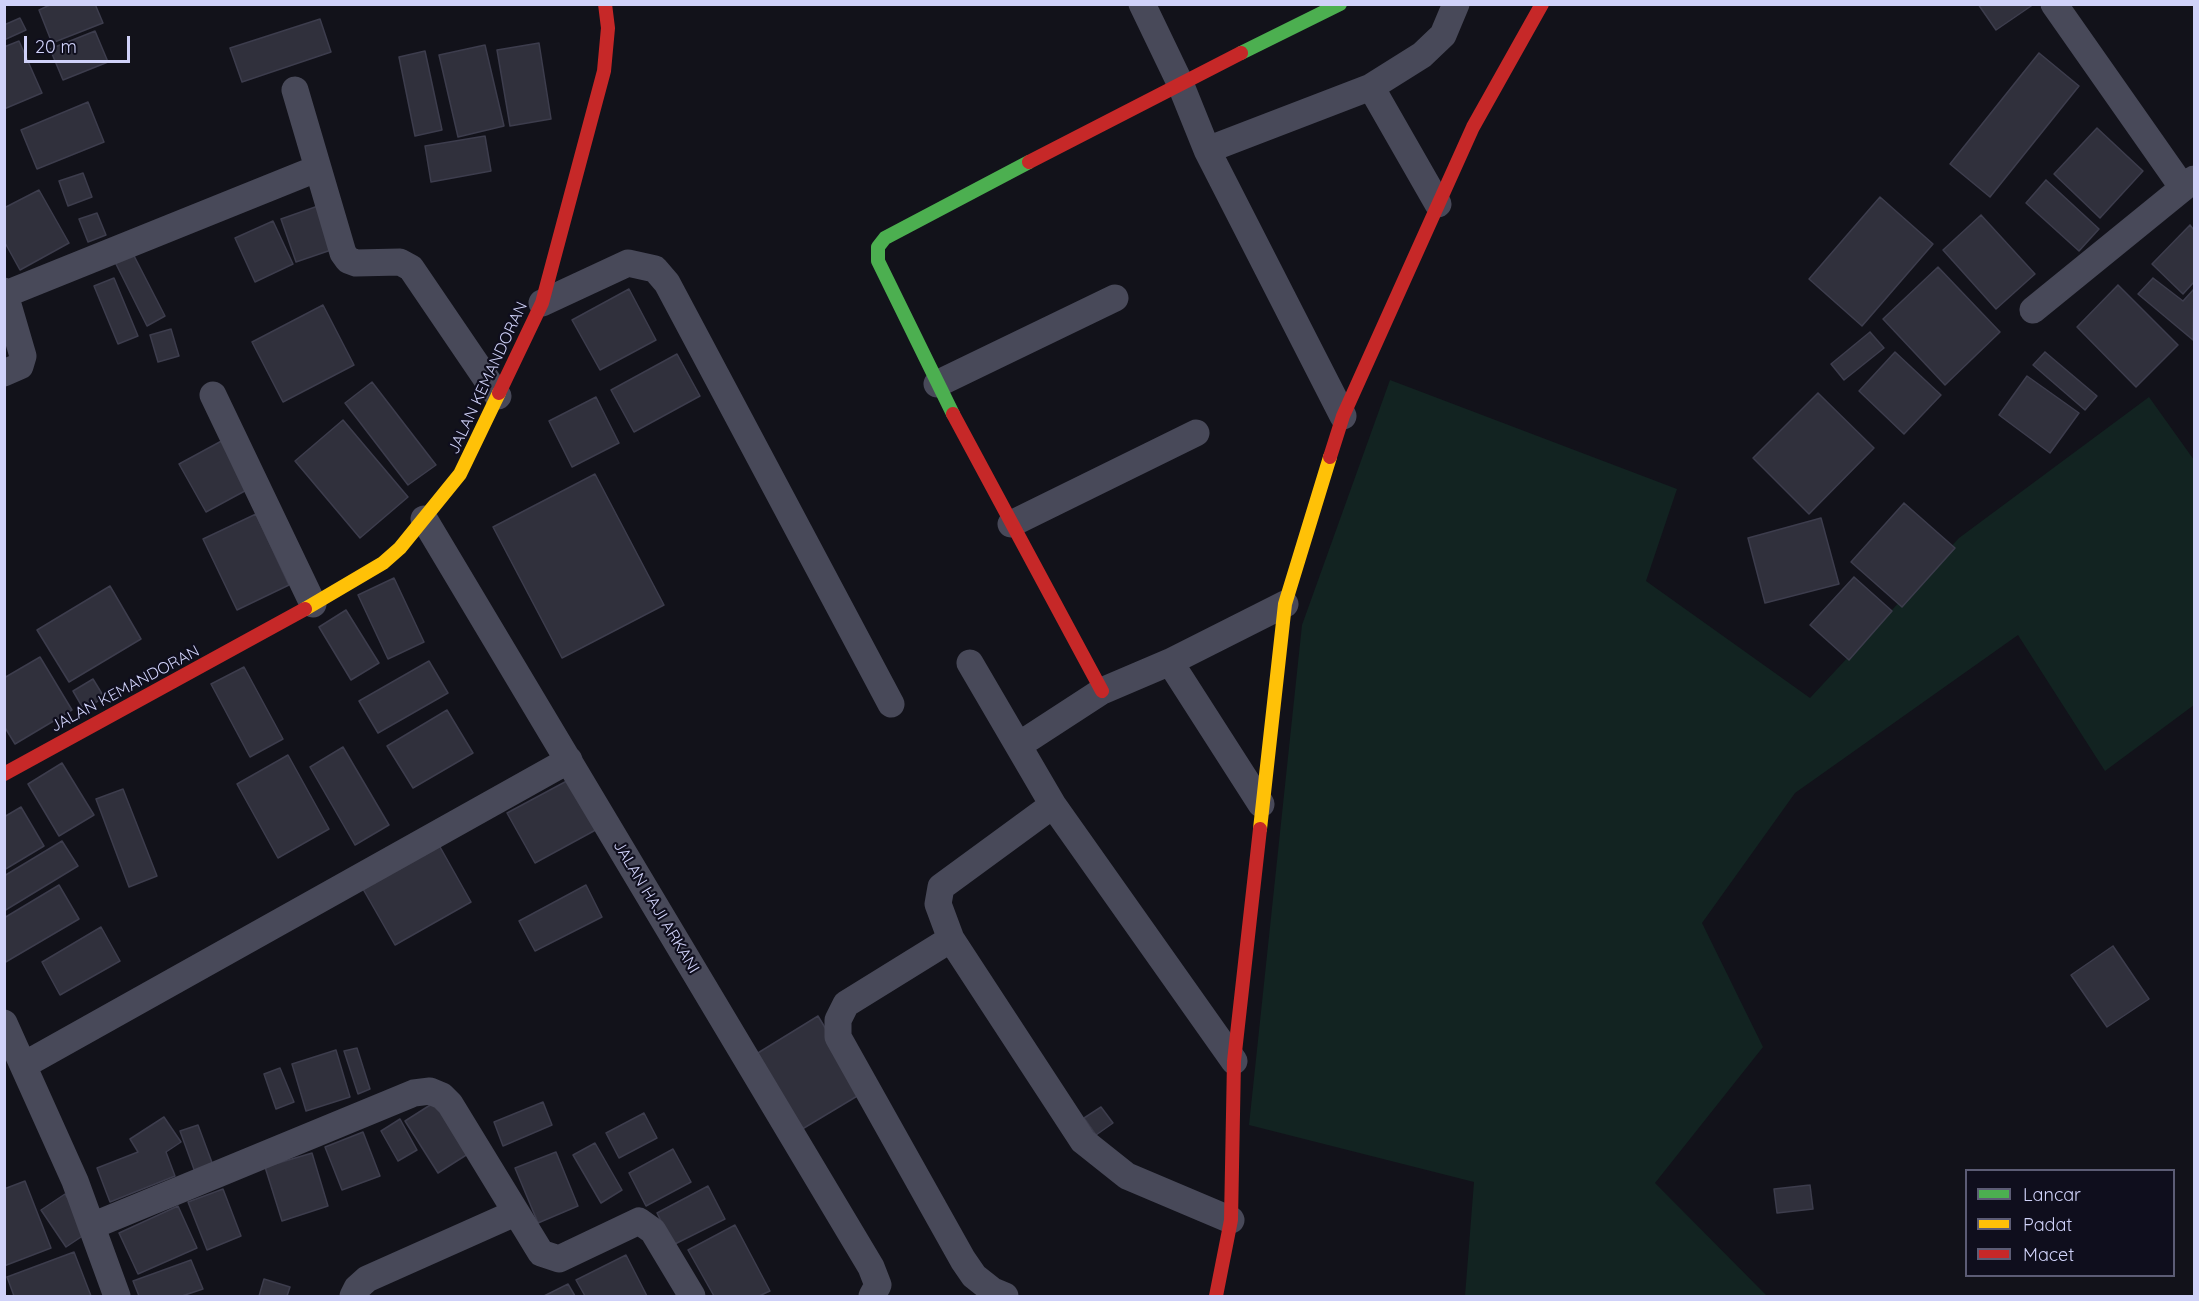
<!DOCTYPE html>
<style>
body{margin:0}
#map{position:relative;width:2199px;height:1301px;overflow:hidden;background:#12121a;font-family:Quicksand,sans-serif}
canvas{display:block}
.frame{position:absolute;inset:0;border:6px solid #d0d2f9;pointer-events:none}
.legend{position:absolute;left:1965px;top:1169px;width:210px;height:108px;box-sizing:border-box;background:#0f0e1d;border:2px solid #5c5c75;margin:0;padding:8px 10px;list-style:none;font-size:18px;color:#d0d2f9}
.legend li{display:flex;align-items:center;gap:12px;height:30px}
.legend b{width:30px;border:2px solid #5c5c75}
.scale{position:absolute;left:24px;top:36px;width:106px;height:27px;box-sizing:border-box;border:3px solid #d0d2f9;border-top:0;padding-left:8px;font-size:18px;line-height:21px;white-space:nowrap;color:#d0d2f9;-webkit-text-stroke:4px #0f0e1d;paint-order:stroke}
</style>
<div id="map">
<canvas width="2199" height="1301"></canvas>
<div class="frame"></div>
<ul class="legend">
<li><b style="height:8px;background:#4caf50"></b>Lancar</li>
<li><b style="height:8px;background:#ffc107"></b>Padat</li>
<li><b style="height:8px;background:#c62828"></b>Macet</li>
</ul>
<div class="scale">20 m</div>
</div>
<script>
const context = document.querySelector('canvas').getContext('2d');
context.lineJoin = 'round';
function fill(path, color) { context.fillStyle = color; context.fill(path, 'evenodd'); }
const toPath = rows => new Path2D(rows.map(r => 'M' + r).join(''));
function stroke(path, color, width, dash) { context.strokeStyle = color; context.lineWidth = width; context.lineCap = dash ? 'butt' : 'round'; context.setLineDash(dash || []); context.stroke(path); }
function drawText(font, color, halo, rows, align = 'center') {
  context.font = font + ' Quicksand,sans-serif'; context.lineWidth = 4.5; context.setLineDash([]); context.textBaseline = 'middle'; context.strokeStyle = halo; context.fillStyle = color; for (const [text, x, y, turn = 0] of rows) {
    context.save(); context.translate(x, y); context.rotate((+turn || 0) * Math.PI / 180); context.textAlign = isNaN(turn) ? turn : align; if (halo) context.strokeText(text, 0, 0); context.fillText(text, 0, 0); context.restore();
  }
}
const green = toPath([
 [1390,380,1677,489,1646,581,1810,698,1959,538,2149,397,2194,460,2194,705,2105,771,2018,635,1795,793,1702,923,1763,1047,1655,1183,1767,1296,1465,1296,1474,1182,1249,1125,1302,625]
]);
const building = toPath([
 [52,4,95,4,103,23,52,43,39,10,52,4],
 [1978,4,2034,4,1996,30,1978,4],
 [20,18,26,30,4,40,4,25,20,18],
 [320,19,331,52,242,82,230,48,320,19],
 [95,31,108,62,63,80,50,49,95,31],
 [19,41,42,93,4,109,4,47,19,41],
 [539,43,551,119,510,126,497,50,539,43],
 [485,45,504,126,458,137,439,55,485,45],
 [425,51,442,130,415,136,399,57,425,51],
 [2039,53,2079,86,1990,197,1950,164,2039,53],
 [88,102,104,142,37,169,21,130,88,102],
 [2097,128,2143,171,2100,218,2054,174,2097,128],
 [485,136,491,171,431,182,425,146,485,136],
 [83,173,92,197,68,206,59,181,83,173],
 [2046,180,2099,229,2079,251,2026,203,2046,180],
 [39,190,69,243,20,270,4,241,4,208,39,190],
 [1880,197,1933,244,1862,326,1809,279,1880,197],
 [318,206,334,249,296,262,281,219,318,206],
 [97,213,106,235,88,242,79,219,97,213],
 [1981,215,2035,274,1996,309,1943,250,1981,215],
 [273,221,293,264,255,282,235,238,273,221],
 [2190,225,2194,230,2194,282,2183,294,2152,264,2190,225],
 [130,248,165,316,147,326,113,258,130,248],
 [1938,267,2000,332,1945,385,1883,319,1938,267],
 [114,278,138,336,118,344,94,286,114,278],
 [2153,278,2183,301,2194,289,2193,340,2138,294,2153,278],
 [2118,285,2178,345,2136,387,2077,327,2118,285],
 [629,289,656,340,600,370,572,320,629,289],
 [323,305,354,365,283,402,252,342,323,305],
 [171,329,179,356,158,362,150,335,171,329],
 [1870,332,1884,348,1844,380,1831,364,1870,332],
 [1895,352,1941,395,1904,434,1859,391,1895,352],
 [2045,352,2097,396,2085,410,2033,365,2045,352],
 [677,354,700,396,634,432,611,390,677,354],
 [2027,376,2079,413,2050,453,1999,415,2027,376],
 [372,382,436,465,408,485,345,403,372,382],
 [1818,393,1874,448,1809,514,1753,458,1818,393],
 [596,397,619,443,572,467,549,421,596,397],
 [343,420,408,497,360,538,295,461,343,420],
 [227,438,254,486,206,512,179,464,227,438],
 [595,474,664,605,562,658,493,527,595,474],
 [1904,503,1955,548,1902,607,1851,562,1904,503],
 [256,514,289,585,237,610,203,539,256,514],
 [1821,518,1839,584,1765,603,1748,538,1821,518],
 [1854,577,1892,611,1849,660,1810,625,1854,577],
 [394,578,424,642,388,659,358,595,394,578],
 [110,586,141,639,69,682,37,630,110,586],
 [346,610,379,663,351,680,319,627,346,610],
 [40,657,72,710,15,744,4,726,4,678,40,657],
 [429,661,448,693,378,733,359,701,429,661],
 [244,667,283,739,250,757,211,684,244,667],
 [93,679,104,697,84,710,73,691,93,679],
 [447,710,473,753,413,788,387,746,447,710],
 [343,747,389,825,355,845,310,767,343,747],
 [288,755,329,829,278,858,237,784,288,755],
 [62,763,94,815,59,836,28,784,62,763],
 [576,776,603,826,535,863,507,813,576,776],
 [123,789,157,876,129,887,96,799,123,789],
 [21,807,44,846,4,870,4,817,21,807],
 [435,838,471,902,395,945,359,882,435,838],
 [62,841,78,866,4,911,4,876,62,841],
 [59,885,79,919,4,963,4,918,59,885],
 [586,885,602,917,535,951,519,921,586,885],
 [101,927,120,961,60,995,42,962,101,927],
 [2113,946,2149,999,2107,1027,2071,975,2113,946],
 [818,1016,864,1092,799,1131,753,1056,818,1016],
 [357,1048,370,1089,358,1094,344,1051,357,1048],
 [336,1050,350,1097,306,1111,292,1064,336,1050],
 [280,1068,294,1102,276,1109,264,1074,280,1068],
 [438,1100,471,1152,438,1173,405,1121,438,1100],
 [543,1102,552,1125,503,1146,494,1122,543,1102],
 [1101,1107,1113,1123,1096,1135,1084,1118,1101,1107],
 [644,1113,657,1138,619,1158,606,1133,644,1113],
 [164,1117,181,1142,166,1152,175,1176,110,1202,97,1168,138,1152,130,1139,164,1117],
 [400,1119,417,1150,398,1161,381,1131,400,1119],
 [198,1125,214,1168,196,1175,180,1131,198,1125],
 [363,1132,380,1176,342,1190,325,1147,363,1132],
 [595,1143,622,1190,601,1203,573,1155,595,1143],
 [673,1149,691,1182,646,1206,629,1173,673,1149],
 [556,1152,578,1206,538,1223,515,1168,556,1152],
 [312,1153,328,1206,282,1221,265,1167,312,1153],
 [25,1181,51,1248,4,1266,4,1189,25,1181],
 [1810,1185,1813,1209,1777,1213,1774,1189,1810,1185],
 [708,1186,725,1219,673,1245,657,1213,708,1186],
 [223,1189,241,1236,207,1250,188,1202,223,1189],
 [65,1194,90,1231,66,1247,41,1210,65,1194],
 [178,1206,197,1248,138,1274,119,1233,178,1206],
 [735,1225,770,1291,759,1296,714,1296,688,1250,735,1225],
 [74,1252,91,1296,14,1296,7,1277,74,1252],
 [626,1255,647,1296,585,1296,576,1280,626,1255],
 [191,1260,203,1289,182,1296,139,1296,133,1281,191,1260],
 [264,1279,290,1287,287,1296,259,1296,264,1279],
 [568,1284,575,1296,544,1296,568,1284]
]);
const street = toPath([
 [1142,4,1180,83,1207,150,1343,416],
 [2054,4,2183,188,2194,179],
 [1371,87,1438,204],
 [295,90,343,253,348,260,356,263,400,262,411,268,498,396],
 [1207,150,1371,87,1422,55,1443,35,1456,4],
 [4,291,23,356,20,366,4,373],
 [6,294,316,169],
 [542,303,628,263,655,269,667,283,891,704],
 [2033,310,2183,188],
 [937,384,1115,298],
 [213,395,313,604],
 [424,519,871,1267,878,1285,872,1296],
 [1011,524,1196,433],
 [1170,662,1261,804],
 [970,663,1053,805,1234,1061],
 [1019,745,1102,691,1170,662,1285,604],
 [1053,805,941,887,938,904,951,939,1083,1141,1127,1176,1231,1220],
 [951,939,846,1004,838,1020,838,1037,963,1260,974,1276,993,1291,1005,1296],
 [4,1023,75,1181,117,1296],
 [24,1065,569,760],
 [92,1226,414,1093,430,1091,442,1096,450,1104,541,1253,559,1259,639,1221,653,1231,692,1296],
 [353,1296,357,1288,367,1279,515,1213]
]);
const fast = toPath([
 [1241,53,1340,4],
 [953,414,878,261,878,247,885,238,1029,162]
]);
const slow = toPath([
 [305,609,383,563,400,548,460,474,499,393],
 [1260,829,1285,604,1330,457]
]);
const jam = toPath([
 [1029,162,1241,53],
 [499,393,542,303,604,71,608,28,605,4],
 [953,414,1102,691],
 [1330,457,1343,416,1473,127,1542,4],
 [4,774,305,609],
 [1216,1296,1231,1220,1234,1061,1260,829]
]);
const streetNames = [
 ["JALAN KEMANDORAN",488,378,-65],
 ["JALAN KEMANDORAN",125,689,-28],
 ["JALAN HAJI ARKANI",656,907,59]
];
fill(green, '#122321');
fill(building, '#30303c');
stroke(building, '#3d3d4d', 1.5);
stroke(street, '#484959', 27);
stroke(fast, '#4caf50', 14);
stroke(slow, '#ffc107', 14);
stroke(jam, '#c62828', 14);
drawText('16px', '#d0d2f9', '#0f0e1d', streetNames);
</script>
